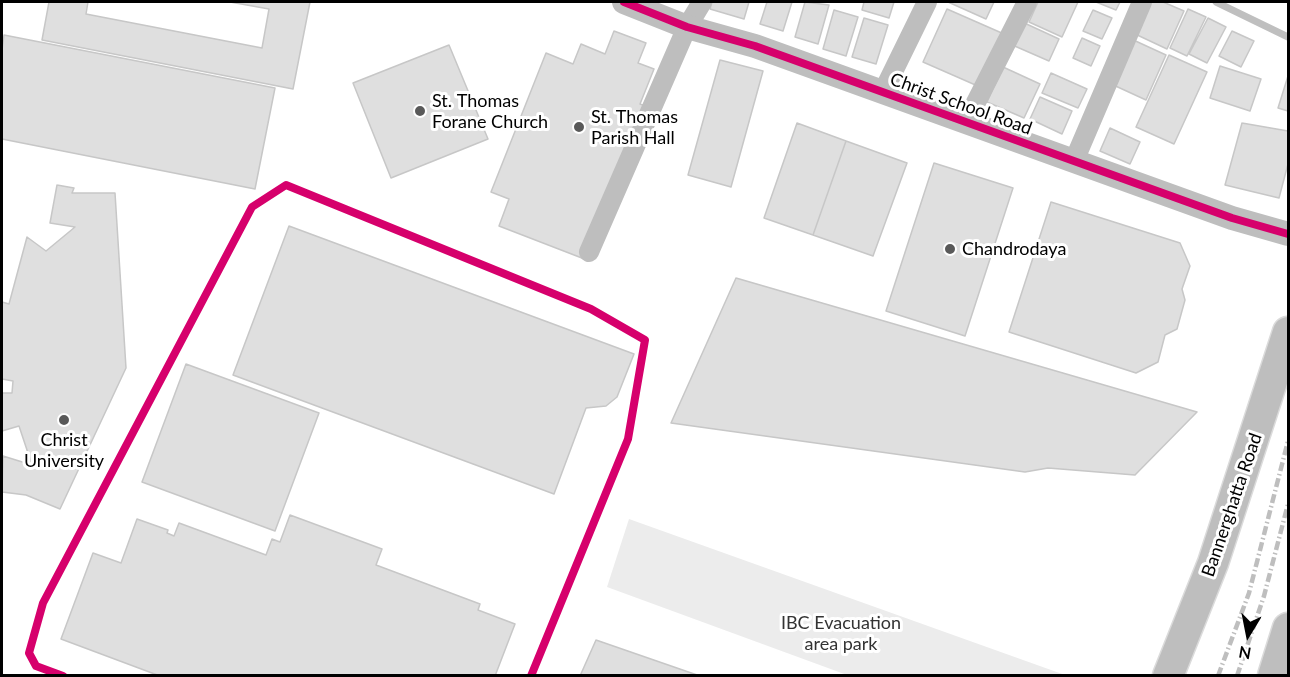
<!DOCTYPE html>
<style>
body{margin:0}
#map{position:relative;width:1290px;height:677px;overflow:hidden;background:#fff;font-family:Lato,sans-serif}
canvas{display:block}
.frame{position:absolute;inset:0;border:3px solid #000;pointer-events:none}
.north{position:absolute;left:1218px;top:605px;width:60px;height:60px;-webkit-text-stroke:4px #fff;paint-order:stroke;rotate:190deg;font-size:16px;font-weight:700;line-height:24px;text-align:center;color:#000}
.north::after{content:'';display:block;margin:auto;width:21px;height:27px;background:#000;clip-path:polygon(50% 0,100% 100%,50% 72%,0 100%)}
</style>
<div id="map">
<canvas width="1290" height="677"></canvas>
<div class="frame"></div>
<div class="north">N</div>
</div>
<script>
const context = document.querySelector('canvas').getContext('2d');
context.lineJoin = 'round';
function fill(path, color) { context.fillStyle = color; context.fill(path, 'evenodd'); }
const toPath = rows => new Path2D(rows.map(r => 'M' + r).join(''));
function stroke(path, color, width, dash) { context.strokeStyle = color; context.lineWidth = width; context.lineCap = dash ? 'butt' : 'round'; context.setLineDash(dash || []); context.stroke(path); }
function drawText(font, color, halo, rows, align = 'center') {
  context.font = font + ' Lato,sans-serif'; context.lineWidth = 6; context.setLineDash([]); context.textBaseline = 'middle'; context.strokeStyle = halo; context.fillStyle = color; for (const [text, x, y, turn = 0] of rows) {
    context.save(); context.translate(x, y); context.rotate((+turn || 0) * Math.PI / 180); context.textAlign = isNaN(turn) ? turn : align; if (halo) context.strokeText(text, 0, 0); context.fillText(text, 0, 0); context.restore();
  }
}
const green = toPath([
 [629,519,1065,675,847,675,607,587]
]);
const stream = toPath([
 [1216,2,1288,37]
]);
const building = toPath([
 [49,2,88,2,86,14,262,48,269,9,230,2,310,2,293,89,42,40,49,2],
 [712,2,749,2,744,19,710,9,712,2],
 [767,2,792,2,783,31,760,24,767,2],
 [805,2,829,5,818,44,795,37,805,2],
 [864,2,894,2,889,18,862,10,864,2],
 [948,2,994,2,986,19,948,2],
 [1038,2,1078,2,1062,37,1029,22,1038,2],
 [1096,2,1120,2,1116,10,1096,2],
 [1147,2,1163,2,1184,11,1167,49,1133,33,1147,2],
 [947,9,1004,34,980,87,923,62,947,9],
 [1188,9,1206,17,1187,56,1170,48,1188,9],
 [834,10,858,17,846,56,823,49,834,10],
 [1093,10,1112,18,1102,39,1083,31,1093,10],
 [864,18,888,25,876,64,852,57,864,18],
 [1208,18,1226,27,1207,63,1189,54,1208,18],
 [1020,21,1059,39,1049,61,1010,44,1020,21],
 [614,31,646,43,638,63,654,69,640,104,648,107,587,260,499,226,509,199,491,192,546,53,573,64,581,44,605,54,614,31],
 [1232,31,1254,41,1241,67,1219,56,1232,31],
 [4,35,275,88,255,189,2,139,2,50,4,35],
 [1082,38,1100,46,1091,66,1073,58,1082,38],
 [1129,38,1166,55,1146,100,1109,83,1129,38],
 [449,45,488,139,391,178,353,83,449,45],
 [1169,55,1207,72,1174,144,1136,127,1169,55],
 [720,60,763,71,731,187,688,175,720,60],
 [1220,66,1261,79,1250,111,1210,98,1220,66],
 [1003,67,1040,84,1024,118,987,102,1003,67],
 [1051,73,1087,89,1078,108,1042,93,1051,73],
 [1288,76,1288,111,1278,108,1288,76],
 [1040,97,1072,111,1062,134,1030,119,1040,97],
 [797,123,846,141,813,235,764,218,797,123],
 [1242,123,1288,131,1288,164,1279,198,1225,185,1242,123],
 [1110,128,1140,142,1130,164,1100,151,1110,128],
 [846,141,907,163,873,256,813,235,846,141],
 [934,163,1013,188,965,336,886,311,934,163],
 [57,185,74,188,72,193,115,193,126,368,60,509,26,495,2,492,3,456,32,465,19,426,2,431,2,393,12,393,13,381,2,379,2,302,9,304,27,237,46,251,75,227,50,223,57,185],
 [1051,202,1180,243,1190,266,1182,289,1185,300,1177,329,1165,335,1158,362,1136,373,1009,332,1051,202],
 [289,226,634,354,617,397,606,406,586,408,554,494,233,375,289,226],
 [736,278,1197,412,1135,475,1048,468,1025,472,671,423,736,278],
 [186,364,319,413,275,531,142,482,186,364],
 [290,515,382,549,376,565,480,604,478,610,515,624,495,676,160,676,61,639,93,553,121,563,137,519,168,530,167,533,174,536,179,523,266,555,272,539,280,542,290,515],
 [596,640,700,676,580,676,596,640]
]);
const minor = toPath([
 [883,92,927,2],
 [966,122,1027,2],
 [1074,161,1142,2],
 [589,252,687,27,702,2]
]);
const tertiary = toPath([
 [624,2,687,27,755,46,1232,218,1288,234]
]);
const primary = toPath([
 [1168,676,1213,563,1288,332],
 [1273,676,1288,628]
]);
const rail = toPath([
 [1218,676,1249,593,1288,441],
 [1237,676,1264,596,1288,504]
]);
const cycleway = toPath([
 [624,2,687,27,755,46,1232,218,1288,234],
 [63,676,36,666,29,653,43,603,252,207,286,185,591,309,645,340,628,439,531,676]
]);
const markers = [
 [420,111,6,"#595959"],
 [579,127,6,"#595959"],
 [950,249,6,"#595959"],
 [64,420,6,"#595959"]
];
const poiNames = [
 ["St. Thomas",432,101],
 ["Forane Church",432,122],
 ["St. Thomas",591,117],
 ["Parish Hall",591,138],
 ["Chandrodaya",962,249],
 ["Christ",64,440,"center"],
 ["University",64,461,"center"]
];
const streetNames = [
 ["Christ School Road",961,104,20],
 ["Bannerghatta Road",1232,505,-71]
];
const parkNames = [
 ["IBC Evacuation",841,623],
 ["area park",841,644]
];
fill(green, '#ececec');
stroke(stream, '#bfbfbf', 7);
fill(building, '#dfdfdf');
stroke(building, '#c7c7c7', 1.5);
stroke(primary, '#dbdbdb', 33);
stroke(minor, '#bebebe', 20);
stroke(tertiary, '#bebebe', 24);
stroke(primary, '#bebebe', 30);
stroke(rail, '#bebebe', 4.5, [9, 3, 1.5, 3]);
stroke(cycleway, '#d6006c', 8);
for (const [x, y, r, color] of markers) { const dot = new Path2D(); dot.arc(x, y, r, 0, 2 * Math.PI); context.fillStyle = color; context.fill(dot); stroke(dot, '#fff', 2); }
drawText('18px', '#000', '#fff', poiNames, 'left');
drawText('18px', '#000', '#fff', streetNames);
drawText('18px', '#333', '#fff', parkNames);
</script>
